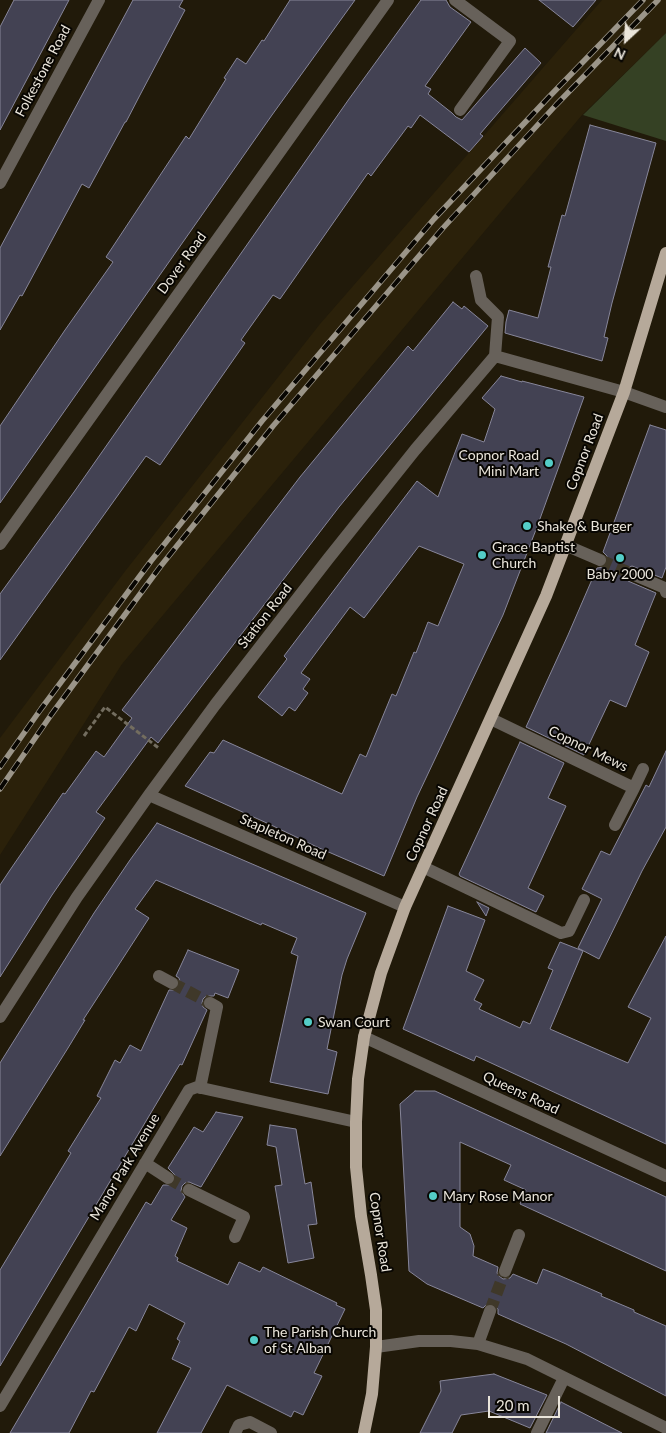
<!DOCTYPE html>
<style>
body{margin:0}
#map{position:relative;width:666px;height:1433px;overflow:hidden;background:#211a0a;font-family:Lato,sans-serif}
canvas{display:block}
.north{position:absolute;left:601px;top:15px;width:50px;height:50px;-webkit-text-stroke:4px #080602;paint-order:stroke;rotate:205deg;font-size:14px;font-weight:700;line-height:20px;text-align:center;color:#eae5db}
.north::after{content:'';display:block;margin:auto;width:18px;height:22px;background:#eae5db;clip-path:polygon(50% 0,100% 100%,50% 72%,0 100%)}
.scale{position:absolute;left:488px;top:1396px;width:72px;height:22px;box-sizing:border-box;border:2px solid #eae5db;border-top:0;padding-left:6px;font-size:15px;line-height:18px;white-space:nowrap;color:#eae5db;-webkit-text-stroke:4px #080602;paint-order:stroke}
</style>
<div id="map">
<canvas width="666" height="1433"></canvas>
<div class="north">N</div>
<div class="scale">20 m</div>
</div>
<script>
const context = document.querySelector('canvas').getContext('2d');
context.lineJoin = 'round';
function fill(path, color) { context.fillStyle = color; context.fill(path, 'evenodd'); }
const toPath = rows => new Path2D(rows.map(r => 'M' + r).join(''));
function stroke(path, color, width, dash) { context.strokeStyle = color; context.lineWidth = width; context.lineCap = dash ? 'butt' : 'round'; context.setLineDash(dash || []); context.stroke(path); }
function drawText(font, color, halo, rows, align = 'center') {
  context.font = font + ' Lato,sans-serif'; context.lineWidth = 4; context.setLineDash([]); context.textBaseline = 'middle'; context.strokeStyle = halo; context.fillStyle = color; for (const [text, x, y, turn = 0] of rows) {
    context.save(); context.translate(x, y); context.rotate((+turn || 0) * Math.PI / 180); context.textAlign = isNaN(turn) ? turn : align; if (halo) context.strokeText(text, 0, 0); context.fillText(text, 0, 0); context.restore();
  }
}
const built = toPath([
 [602,0,666,0,666,33,582,115,122,664,0,855,0,738,126,570,320,324]
]);
const green = toPath([
 [666,33,666,141,583,115]
]);
const building = toPath([
 [14,0,69,0,0,130,0,27,14,0],
 [133,0,183,0,179,7,185,10,140,95,126,122,125,122,89,188,82,184,22,296,20,295,0,330,0,248,133,0],
 [290,0,355,0,272,115,0,503,0,426,65,330,113,262,106,257,186,136,189,139,226,79,224,78,237,58,246,64,262,40,264,41,290,0],
 [421,0,446,0,450,7,471,22,425,86,431,89,428,94,452,113,456,117,462,120,525,48,541,63,480,134,483,136,469,152,420,115,411,128,408,126,371,176,368,173,280,299,273,295,241,340,245,343,160,465,146,456,0,660,0,594,74,492,349,99,421,0],
 [539,0,596,0,573,27,539,0],
 [590,125,656,143,612,303,604,337,608,338,602,361,505,333,506,322,509,310,538,318,551,267,548,267,562,215,565,216,590,125],
 [453,302,462,309,464,306,488,326,339,507,158,743,151,737,96,812,105,818,52,895,0,977,0,885,10,870,63,793,65,794,96,751,104,757,132,718,122,710,300,477,408,346,413,351,453,302],
 [501,376,522,382,522,381,584,397,537,527,503,615,417,797,384,876,317,847,269,824,185,786,210,752,214,753,223,740,342,794,360,754,366,757,392,694,396,696,414,652,416,653,428,622,438,626,464,564,419,546,364,618,350,607,318,650,301,673,310,679,303,689,308,693,295,711,289,707,282,716,258,697,287,659,284,656,417,481,438,497,462,434,484,442,495,409,482,398,501,376],
 [650,425,666,430,666,567,662,578,632,566,627,568,624,574,625,578,628,581,656,593,635,645,649,652,626,707,610,700,584,755,526,727,568,635,597,568,604,567,608,563,607,556,603,552,650,425],
 [520,742,564,763,548,798,566,806,528,888,544,896,536,912,460,876,459,874,520,742],
 [666,751,666,827,642,871,599,959,578,948,602,899,582,889,601,851,610,855,646,785,649,787,666,751],
 [157,823,366,913,347,959,342,975,327,1049,337,1052,328,1094,270,1082,298,956,291,953,297,938,262,923,261,925,156,880,135,909,149,918,83,1020,85,1020,68,1048,0,1156,0,1063,94,913,130,860,157,823],
 [477,902,489,908,486,916,477,902],
 [448,906,485,920,466,971,484,980,474,1000,482,1004,479,1009,520,1028,523,1021,530,1024,553,970,548,968,560,942,583,951,550,1029,628,1063,651,1018,628,1007,666,936,666,1144,476,1056,474,1061,403,1029,448,906],
 [188,950,239,970,228,998,215,993,214,996,206,996,203,999,202,1003,203,1007,207,1010,182,1065,180,1064,0,1366,0,1270,71,1153,68,1151,101,1098,97,1096,115,1060,120,1063,130,1045,141,1051,169,990,176,990,179,987,180,982,179,978,176,976,188,950],
 [415,1091,435,1091,666,1197,666,1271,520,1204,526,1190,504,1180,511,1165,460,1142,460,1227,470,1234,474,1246,473,1256,498,1267,497,1273,499,1276,503,1279,510,1278,513,1274,537,1284,543,1269,556,1274,602,1294,601,1296,634,1310,634,1312,666,1326,666,1396,566,1344,498,1314,498,1309,493,1304,488,1303,483,1308,427,1284,409,1271,400,1104,415,1091],
 [216,1112,243,1117,201,1187,189,1182,185,1183,182,1186,181,1191,185,1197,171,1220,187,1228,175,1256,178,1258,177,1261,228,1285,239,1262,260,1272,263,1267,337,1303,336,1305,345,1309,314,1373,322,1376,303,1415,294,1411,291,1417,227,1385,201,1433,157,1433,191,1368,172,1359,180,1341,177,1339,185,1323,149,1304,136,1331,129,1327,94,1392,91,1391,69,1433,10,1433,146,1202,151,1205,163,1185,171,1185,175,1182,175,1175,168,1168,194,1127,203,1132,216,1112],
 [270,1125,296,1129,305,1184,311,1182,317,1224,308,1225,314,1258,288,1263,275,1186,282,1185,276,1147,267,1145,270,1125],
 [494,1374,547,1395,530,1428,489,1411,461,1415,452,1433,420,1433,441,1391,440,1381,494,1374],
 [561,1402,622,1433,546,1433,561,1402]
]);
const minorTunnel = toPath([
 [600,560,632,574],
 [172,983,210,1003],
 [168,1178,189,1190],
 [490,1311,505,1271]
]);
const path = toPath([
 [84,736,105,707,160,749]
]);
const minor = toPath([
 [455,0,510,41,460,110],
 [0,183,99,0],
 [476,276,481,300,498,317,495,356],
 [0,544,388,0],
 [565,545,600,560],
 [632,574,665,588,666,592],
 [491,719,634,788,615,825],
 [634,788,643,769],
 [149,795,405,907],
 [423,867,561,933,569,931,584,900],
 [159,976,172,983],
 [0,1017,77,897,149,795,215,705,328,559,415,450,495,356,624,392,666,407],
 [364,1037,666,1176],
 [200,1088,217,1007,210,1003],
 [145,1163,168,1178],
 [189,1190,244,1217,235,1237],
 [505,1271,519,1235],
 [478,1344,490,1311],
 [376,1347,419,1341,451,1341,478,1344,527,1359,666,1428],
 [0,1406,189,1090,197,1087,356,1122],
 [235,1433,239,1425,250,1422,271,1433],
 [537,1433,564,1378]
]);
const major = toPath([
 [364,1433,372,1394,376,1347,376,1310,371,1275,361,1216,356,1167,356,1122,358,1079,364,1037,381,973,405,907,546,596,624,392,666,253]
]);
const rail = toPath([
 [0,767,41,709,151,561,262,421,434,219,548,98,643,0],
 [0,789,51,715,160,567,273,426,443,228,556,105,658,0]
]);
const markers = [
 [549,463,5,"#54cdc7"],
 [527,526,5,"#54cdc7"],
 [482,555,5,"#54cdc7"],
 [620,558,5,"#54cdc7"],
 [308,1022,5,"#54cdc7"],
 [433,1196,5,"#54cdc7"],
 [254,1340,5,"#54cdc7"]
];
const streetNames = [
 ["Folkestone Road",43,71,-62],
 ["Dover Road",182,263,-54],
 ["Copnor Road",585,452,-69],
 ["Station Road",265,616,-52],
 ["Copnor Mews",588,749,26],
 ["Copnor Road",427,824,-65],
 ["Stapleton Road",283,837,24],
 ["Queens Road",521,1093,25],
 ["Manor Park Avenue",125,1167,-59],
 ["Copnor Road",380,1232,81]
];
const poiNames = [
 ["Copnor Road",539,455,"right"],
 ["Mini Mart",539,471,"right"],
 ["Shake & Burger",537,526],
 ["Grace Baptist",492,547],
 ["Church",492,563],
 ["Baby 2000",620,574,"center"],
 ["Swan Court",318,1022],
 ["Mary Rose Manor",443,1196],
 ["The Parish Church",264,1332],
 ["of St Alban",264,1348]
];
fill(built, '#2b210a');
fill(green, '#354124');
fill(building, '#434253');
stroke(building, '#87869a', 1);
stroke(minorTunnel, '#3f3829', 12, [12, 6]);
stroke(path, '#736d5f', 3, [5, 2.5]);
stroke(minor, '#67615a', 12);
stroke(major, '#b6a99a', 12);
stroke(rail, '#9b9589', 5.5);
stroke(rail, '#080602', 4, [11]);
for (const [x, y, r, color] of markers) { const dot = new Path2D(); dot.arc(x, y, r, 0, 2 * Math.PI); context.fillStyle = color; context.fill(dot); stroke(dot, '#080602', 2); }
drawText('14px', '#eae5db', '#080602', streetNames);
drawText('14px', '#eae5db', '#080602', poiNames, 'left');
</script>
